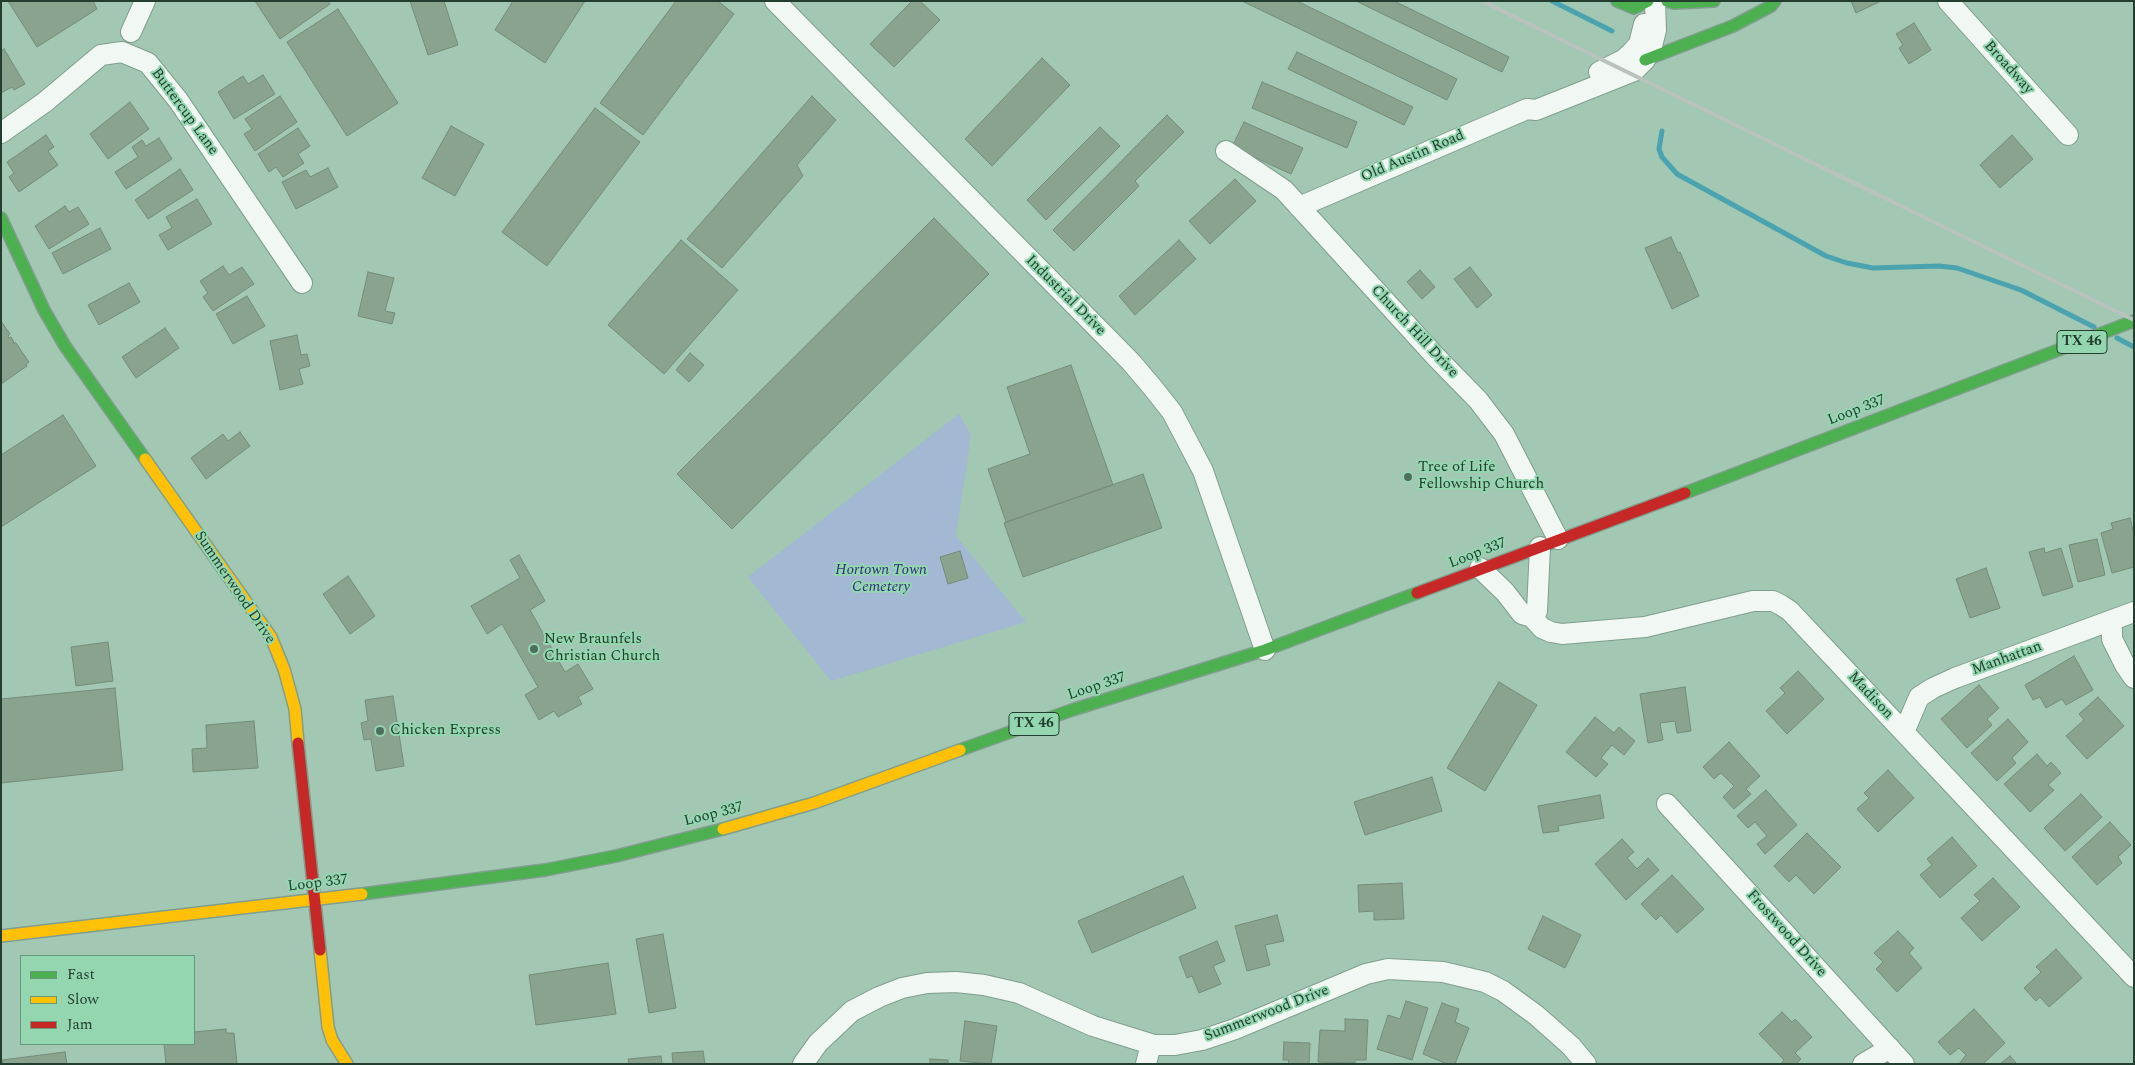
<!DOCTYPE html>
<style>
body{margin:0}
#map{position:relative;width:2135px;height:1065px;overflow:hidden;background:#a2c7b2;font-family:Spectral,serif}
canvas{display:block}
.frame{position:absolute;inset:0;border:2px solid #233e2f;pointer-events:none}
.legend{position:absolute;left:20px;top:955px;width:175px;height:90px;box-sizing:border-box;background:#93d6af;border:1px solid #66997c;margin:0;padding:6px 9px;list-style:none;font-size:15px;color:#233e2f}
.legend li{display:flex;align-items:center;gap:10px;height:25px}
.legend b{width:25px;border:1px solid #66997c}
</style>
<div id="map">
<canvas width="2135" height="1065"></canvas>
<div class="frame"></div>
<ul class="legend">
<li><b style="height:6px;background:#4caf50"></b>Fast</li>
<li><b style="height:6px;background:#ffc107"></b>Slow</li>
<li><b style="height:6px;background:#c62828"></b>Jam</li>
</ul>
</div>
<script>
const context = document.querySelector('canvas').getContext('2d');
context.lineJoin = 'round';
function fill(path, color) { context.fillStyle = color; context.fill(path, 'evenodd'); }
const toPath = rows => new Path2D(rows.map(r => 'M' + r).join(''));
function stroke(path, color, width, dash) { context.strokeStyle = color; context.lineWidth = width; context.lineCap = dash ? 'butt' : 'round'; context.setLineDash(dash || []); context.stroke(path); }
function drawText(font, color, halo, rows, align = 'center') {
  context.font = font + ' Spectral,serif'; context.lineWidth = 4; context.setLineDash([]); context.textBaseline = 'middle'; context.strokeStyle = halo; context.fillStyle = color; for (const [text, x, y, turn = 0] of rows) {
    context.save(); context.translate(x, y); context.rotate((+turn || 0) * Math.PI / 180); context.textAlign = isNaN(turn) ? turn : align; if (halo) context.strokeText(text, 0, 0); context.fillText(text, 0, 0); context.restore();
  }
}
const green = toPath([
 [959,414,971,435,956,536,1026,622,831,681,748,577]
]);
const stream = toPath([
 [1552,1,1612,31],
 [1662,131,1659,149,1662,157,1677,174,1826,256,1847,263,1873,268,1939,266,1957,268,2021,290,2094,327],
 [2117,338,2134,347]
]);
const building = toPath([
 [8,1,93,1,97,9,37,47,8,1],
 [255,1,328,1,330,4,280,39,255,1],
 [410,1,444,1,458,45,428,55,410,1],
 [513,1,585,1,545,63,495,30,513,1],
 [676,1,718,1,734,14,643,135,600,103,676,1],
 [912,1,920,1,940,20,894,67,870,44,912,1],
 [1242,1,1297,1,1457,79,1447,100,1242,1],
 [1356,1,1394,1,1509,57,1502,72,1356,1],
 [1851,1,1881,1,1856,13,1851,1],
 [338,9,398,103,347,136,287,42,338,9],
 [1914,23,1931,50,1909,64,1899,48,1903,45,1896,34,1914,23],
 [4,49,25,84,14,90,12,87,1,93,1,51,4,49],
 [1297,52,1413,107,1404,125,1288,69,1297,52],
 [1042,58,1070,85,992,166,965,139,1042,58],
 [263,75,275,94,234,119,218,92,243,76,248,84,263,75],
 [1262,82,1357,122,1347,148,1252,108,1262,82],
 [280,96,297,122,255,151,244,134,252,129,245,119,280,96],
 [812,96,836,120,797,165,803,176,722,268,687,239,812,96],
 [130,102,149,129,108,159,90,134,130,102],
 [595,108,640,142,547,266,502,232,595,108],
 [1167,115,1184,132,1135,181,1139,186,1074,251,1053,230,1167,115],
 [1244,122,1303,148,1291,174,1232,147,1244,122],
 [451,126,484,144,455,196,422,178,451,126],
 [1100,127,1120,146,1046,220,1027,200,1100,127],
 [298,128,310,146,298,154,304,163,283,177,276,167,269,172,258,154,298,128],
 [46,135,54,147,48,151,58,165,19,192,9,177,14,173,7,162,46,135],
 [2012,135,2033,159,2000,188,1980,165,2012,135],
 [159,138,172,159,126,189,115,172,138,157,132,147,142,140,146,146,159,138],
 [328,168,338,187,296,209,282,182,306,170,310,177,328,168],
 [180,169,193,190,148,219,135,200,180,169],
 [1235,179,1256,201,1210,244,1189,221,1235,179],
 [197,199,212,224,168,250,159,235,172,228,166,217,197,199],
 [65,206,69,212,78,207,89,224,49,249,35,226,65,206],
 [934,218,989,274,732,529,677,474,934,218],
 [100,228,111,249,63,274,52,253,100,228],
 [1671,237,1678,253,1680,252,1699,296,1672,309,1645,248,1671,237],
 [681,240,738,290,664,374,608,325,681,240],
 [1179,240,1196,259,1135,315,1119,296,1179,240],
 [223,266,229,275,242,267,254,284,213,311,203,297,208,293,200,281,223,266],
 [1470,267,1492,295,1477,308,1454,279,1470,267],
 [1420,270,1435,287,1422,299,1407,282,1420,270],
 [368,272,394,278,385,311,395,313,392,324,358,316,368,272],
 [129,283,140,302,99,325,88,305,129,283],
 [247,296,265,326,233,344,216,314,247,296],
 [1,321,10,334,8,336,9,338,11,337,14,342,13,343,16,343,29,362,26,364,27,366,1,384,1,321],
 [165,328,179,348,136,378,122,357,165,328],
 [297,335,301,355,307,354,310,366,299,369,303,384,280,390,270,341,297,335],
 [690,353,704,365,689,382,676,370,690,353],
 [1071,365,1113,485,1006,522,988,469,1030,454,1007,387,1071,365],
 [63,415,96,466,1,527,1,455,63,415],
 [240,432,250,446,206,479,191,458,223,434,228,441,240,432],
 [1143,474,1162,528,1023,577,1004,523,1143,474],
 [2130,518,2134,534,2134,567,2112,573,2101,533,2113,529,2111,523,2130,518],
 [2097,539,2105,575,2078,582,2069,545,2097,539],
 [2044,548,2045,553,2061,548,2073,587,2043,596,2029,552,2044,548],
 [960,551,968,578,948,584,940,557,960,551],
 [519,555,545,601,530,610,565,672,578,664,593,689,578,697,582,704,558,717,554,711,539,720,525,695,538,687,502,624,487,634,471,606,520,578,510,560,519,555],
 [1986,568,2000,608,1970,618,1956,579,1986,568],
 [348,576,375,616,350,634,323,594,348,576],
 [108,642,113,681,76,686,71,647,108,642],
 [2074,656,2093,690,2066,705,2062,699,2046,708,2040,697,2033,700,2025,685,2074,656],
 [1798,671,1824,699,1787,734,1766,711,1785,693,1780,688,1798,671],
 [1499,682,1537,705,1485,791,1447,768,1499,682],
 [1979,685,1999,708,1987,719,1992,725,1967,748,1941,719,1979,685],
 [1685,687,1691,731,1677,733,1675,721,1660,723,1663,740,1648,743,1640,694,1685,687],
 [115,688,123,770,1,783,1,699,115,688],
 [393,696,404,766,376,771,371,739,364,740,361,723,368,721,365,700,393,696],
 [2098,697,2124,726,2087,759,2066,736,2084,720,2079,714,2098,697],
 [1595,717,1614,733,1619,727,1635,741,1624,755,1612,745,1601,758,1608,764,1596,777,1566,752,1595,717],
 [2008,719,2028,742,2012,758,2016,763,1997,781,1971,753,2008,719],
 [254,721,258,768,193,772,192,749,207,748,206,725,254,721],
 [1729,742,1760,776,1746,789,1751,794,1734,809,1723,797,1734,786,1721,773,1714,779,1703,767,1729,742],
 [2037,754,2047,766,2051,762,2061,773,2048,785,2054,790,2030,812,2004,784,2037,754],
 [1888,770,1914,798,1878,832,1857,809,1869,798,1864,793,1888,770],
 [1432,777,1442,811,1365,835,1354,802,1432,777],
 [1766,790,1797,825,1765,854,1757,844,1767,836,1755,822,1748,828,1737,816,1766,790],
 [2081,794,2102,817,2065,851,2044,828,2081,794],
 [1600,795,1604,818,1558,826,1559,831,1543,833,1538,806,1600,795],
 [2110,822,2131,845,2118,857,2122,863,2097,885,2072,857,2110,822],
 [1807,833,1841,867,1814,894,1796,875,1789,882,1774,866,1807,833],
 [1952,837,1977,866,1940,898,1920,875,1932,865,1927,859,1952,837],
 [1622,839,1634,852,1627,858,1637,869,1648,858,1659,870,1626,900,1595,864,1622,839],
 [1672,875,1704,909,1677,933,1661,915,1656,920,1641,904,1672,875],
 [1183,876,1196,908,1092,953,1078,921,1183,876],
 [1993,878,2020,907,1982,941,1961,918,1980,901,1974,895,1993,878],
 [1402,883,1404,919,1374,920,1374,911,1359,912,1358,885,1402,883],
 [1277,915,1284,941,1265,945,1270,965,1247,971,1235,926,1277,915],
 [1543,916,1581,935,1565,968,1528,949,1543,916],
 [1898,931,1914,948,1909,953,1922,968,1897,992,1876,969,1883,962,1874,953,1898,931],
 [663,934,676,1008,649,1013,636,939,663,934],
 [1217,941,1225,961,1213,966,1221,984,1199,993,1192,976,1187,978,1179,957,1217,941],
 [2056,949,2082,978,2049,1007,2040,997,2036,1001,2024,988,2041,972,2036,967,2056,949],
 [608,963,616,1014,536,1025,529,975,608,963],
 [1406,1001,1428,1008,1412,1060,1377,1049,1388,1015,1400,1019,1406,1001],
 [1442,1003,1459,1009,1455,1022,1469,1028,1455,1064,1447,1064,1423,1054,1442,1003],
 [1974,1009,2005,1043,1983,1064,1959,1064,1966,1055,1959,1048,1950,1055,1938,1042,1974,1009],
 [1782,1012,1792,1022,1795,1019,1812,1037,1795,1053,1801,1059,1796,1064,1781,1064,1784,1060,1759,1034,1782,1012],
 [1345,1019,1368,1020,1366,1060,1355,1060,1355,1063,1318,1062,1320,1030,1345,1031,1345,1019],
 [965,1021,997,1026,991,1064,960,1061,965,1021],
 [226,1029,226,1033,234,1033,237,1064,166,1064,164,1044,194,1044,194,1032,226,1029],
 [1284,1042,1310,1043,1309,1064,1288,1064,1289,1060,1283,1060,1284,1042],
 [703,1051,705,1064,673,1064,672,1053,703,1051],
 [65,1052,67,1064,3,1064,2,1060,65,1052],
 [661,1056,662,1064,629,1064,628,1059,661,1056],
 [2010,1056,2017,1064,2000,1064,2010,1056],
 [930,1059,948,1060,948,1064,930,1064,930,1059]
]);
const street = toPath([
 [775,1,1131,362,1153,388,1172,412,1203,471,1265,650],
 [1948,1,2068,135],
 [131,32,145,1],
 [1599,72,1623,60,1631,53,1639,44,1644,24],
 [1,133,45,102,101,55,122,52,148,63,178,100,302,283],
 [1226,151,1284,190,1436,357,1478,400,1504,434,1558,539],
 [1299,207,1527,109,1536,110,1634,71,1645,60,1652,46,1656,30,1655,1],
 [1480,568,1505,592,1522,614,1532,617,1542,628,1551,632,1562,634,1645,627,1753,601,1773,601,1781,605,1790,611,2134,977],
 [1532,617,1537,611,1540,547],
 [2112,621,2112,639,2125,665,2134,678],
 [1904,732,1919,697,1933,688,1955,678,2134,612],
 [1667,804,1904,1064],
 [803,1064,818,1043,852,1011,879,997,902,988,927,983,956,982,984,985,1019,993,1093,1026,1154,1045,1175,1045,1202,1040,1235,1029,1366,974,1388,969,1443,972,1485,982,1503,991,1536,1015,1571,1046,1586,1064],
 [1146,1064,1151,1044],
 [1863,1064,1890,1048]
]);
const fast = toPath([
 [1617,1,1634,8,1648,1],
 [1667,1,1674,3,1714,1],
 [1645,60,1733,26,1771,6,1775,1],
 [1,218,44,310,65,346,145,459],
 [1685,493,2134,321],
 [960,750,1072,710,1265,650,1417,593],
 [362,894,545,870,616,856,723,829]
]);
const slow = toPath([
 [145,459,271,637,284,669,295,709,298,743],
 [723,829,814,803,960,750],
 [1,936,362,894],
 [320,950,328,1027,332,1040,347,1064]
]);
const jam = toPath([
 [1417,593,1685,493],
 [298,743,320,950]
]);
const rail = toPath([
 [1482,1,2134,320]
]);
const markers = [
 [1408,477,5,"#4f6e5d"],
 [534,649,5,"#4f6e5d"],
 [380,731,5,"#4f6e5d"]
];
const shields = [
 [2082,342,50],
 [1034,724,50]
];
const shieldNames = [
 ["TX 46",2082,342],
 ["TX 46",1034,724]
];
const streetNames = [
 ["Broadway",2008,68,48],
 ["Buttercup Lane",184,112,54],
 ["Old Austin Road",1413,157,-23],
 ["Industrial Drive",1065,296,45],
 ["Church Hill Drive",1414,332,47],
 ["Loop 337",1857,411,-21],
 ["Loop 337",1478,554,-21],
 ["Summerwood Drive",234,588,56],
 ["Manhattan",2007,659,-20],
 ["Loop 337",1097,687,-18],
 ["Madison",1870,696,47],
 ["Loop 337",714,815,-14],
 ["Loop 337",318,884,-7],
 ["Frostwood Drive",1786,934,48],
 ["Summerwood Drive",1267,1014,-21]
];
const poiNames = [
 ["Tree of Life",1418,468],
 ["Fellowship Church",1418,485],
 ["New Braunfels",544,640],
 ["Christian Church",544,657],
 ["Chicken Express",390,731]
];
const parkNames = [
 ["Hortown Town",881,571],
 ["Cemetery",881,588]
];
fill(green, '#a2b8d3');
stroke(stream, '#4ba3af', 5);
fill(building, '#8aa38e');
stroke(building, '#748c79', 1);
stroke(street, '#809e8d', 22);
stroke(fast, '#809e8d', 14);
stroke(slow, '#809e8d', 14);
stroke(jam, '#809e8d', 14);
stroke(street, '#f1f7f3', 20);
stroke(fast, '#4caf50', 11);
stroke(slow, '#ffc107', 11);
stroke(jam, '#c62828', 11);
stroke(rail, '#b9c3bd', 4);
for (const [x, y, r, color] of markers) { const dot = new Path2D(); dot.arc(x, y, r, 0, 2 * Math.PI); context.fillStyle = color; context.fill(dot); stroke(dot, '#93d6af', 2); }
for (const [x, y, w] of shields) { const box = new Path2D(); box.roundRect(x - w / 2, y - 11.5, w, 23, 4); context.fillStyle = '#93d6af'; context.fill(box); stroke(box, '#233e2f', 1); }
drawText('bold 14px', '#233e2f', null, shieldNames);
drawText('15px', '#233e2f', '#93d6af', streetNames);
drawText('15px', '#233e2f', '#93d6af', poiNames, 'left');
drawText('italic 15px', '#312f7f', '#93d6af', parkNames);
</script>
